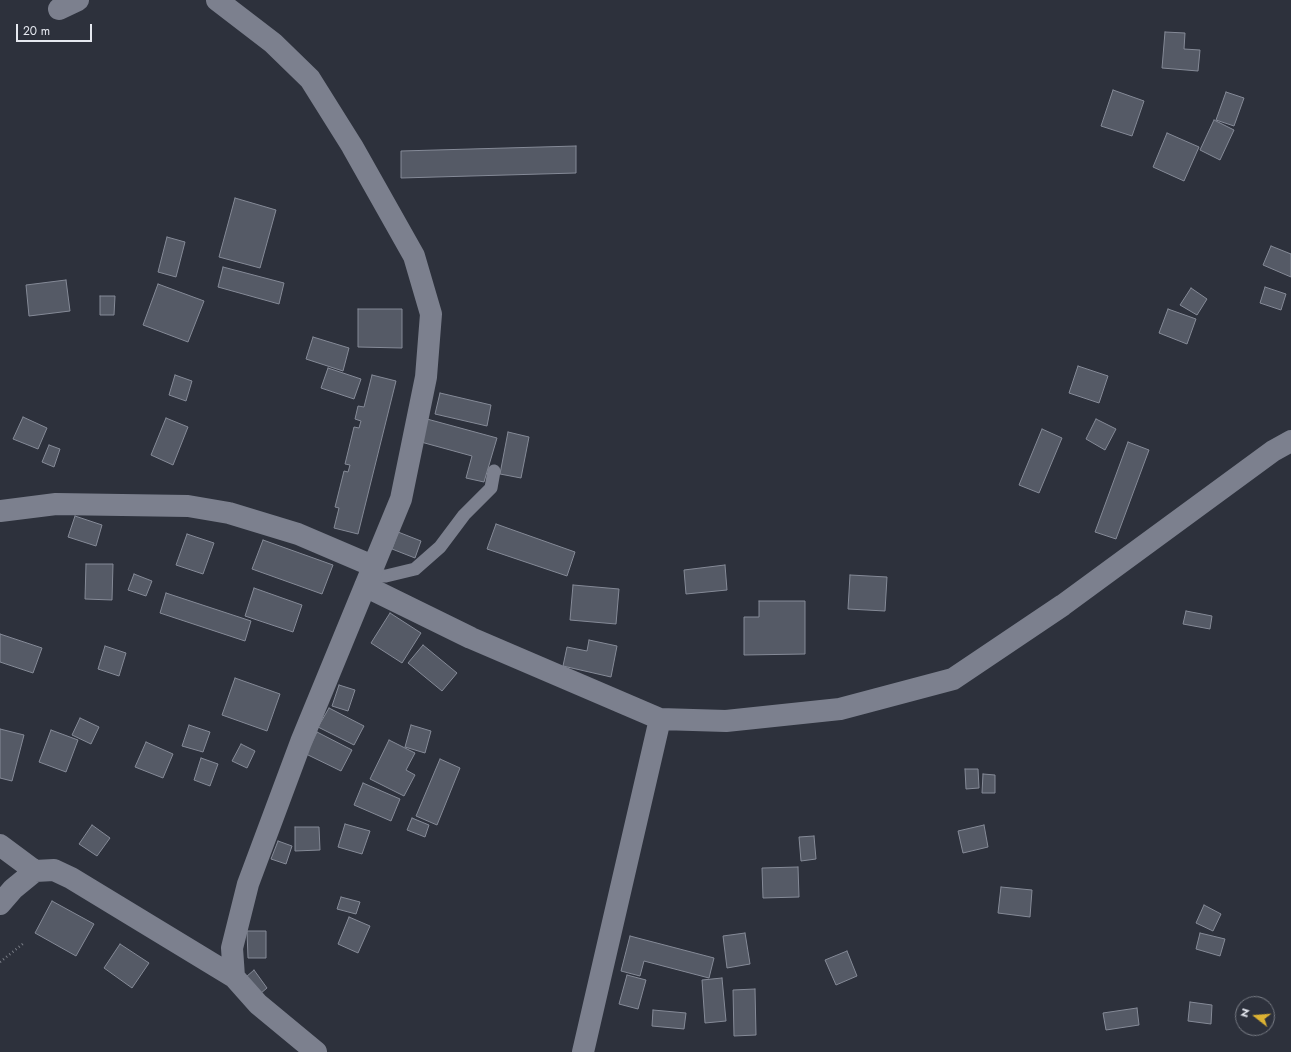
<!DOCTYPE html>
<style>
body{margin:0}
#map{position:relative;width:1291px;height:1052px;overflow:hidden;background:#2d313c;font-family:Jost,sans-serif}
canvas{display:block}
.north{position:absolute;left:1235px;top:996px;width:40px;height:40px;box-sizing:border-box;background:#2d313c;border:1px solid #777b84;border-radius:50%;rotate:287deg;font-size:11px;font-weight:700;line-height:16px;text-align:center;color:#e6e9f0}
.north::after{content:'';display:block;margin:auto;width:14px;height:18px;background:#dcb233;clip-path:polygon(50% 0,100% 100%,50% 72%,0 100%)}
.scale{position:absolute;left:16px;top:24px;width:76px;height:18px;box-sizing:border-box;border:2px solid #e6e9f0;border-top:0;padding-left:5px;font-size:12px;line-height:14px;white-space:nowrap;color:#e6e9f0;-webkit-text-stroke:3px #2d313c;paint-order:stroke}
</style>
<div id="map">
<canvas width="1291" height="1052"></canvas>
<div class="north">N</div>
<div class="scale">20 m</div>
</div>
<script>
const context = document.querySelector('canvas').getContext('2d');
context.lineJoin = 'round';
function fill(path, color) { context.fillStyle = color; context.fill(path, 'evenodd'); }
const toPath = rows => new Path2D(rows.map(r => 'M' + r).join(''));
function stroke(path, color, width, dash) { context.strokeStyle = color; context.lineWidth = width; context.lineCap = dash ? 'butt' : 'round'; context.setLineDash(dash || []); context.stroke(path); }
const building = toPath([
 [1165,32,1185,33,1184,49,1200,50,1198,71,1162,68,1165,32],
 [1113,90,1144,101,1132,136,1101,126,1113,90],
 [1226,92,1244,98,1234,126,1216,120,1226,92],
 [1214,120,1234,130,1220,160,1200,150,1214,120],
 [1167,133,1199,147,1184,181,1153,167,1167,133],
 [576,146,576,173,401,178,401,151,576,146],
 [235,198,276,210,260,268,219,257,235,198],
 [167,237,185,242,176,277,158,272,167,237],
 [1271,246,1291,254,1291,277,1263,265,1271,246],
 [223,267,284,283,279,304,218,287,223,267],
 [66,280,70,311,29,316,26,285,66,280],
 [158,284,204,301,188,342,143,325,158,284],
 [1265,287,1286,294,1281,310,1260,303,1265,287],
 [1191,288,1207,299,1197,315,1180,305,1191,288],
 [100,296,115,296,114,315,100,315,100,296],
 [358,309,402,309,402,348,358,347,358,309],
 [1168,309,1196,319,1187,344,1159,333,1168,309],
 [313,337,349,348,343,371,306,359,313,337],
 [1078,366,1108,376,1099,403,1069,393,1078,366],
 [328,368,361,379,354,399,321,388,328,368],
 [175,375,192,381,186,401,169,395,175,375],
 [372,375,396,381,358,534,334,528,339,508,335,507,344,471,348,472,350,465,345,464,354,427,359,428,361,421,355,419,358,406,364,407,372,375],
 [440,393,491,405,487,426,435,414,440,393],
 [23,417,47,428,38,449,13,439,23,417],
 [166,418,188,427,173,465,151,455,166,418],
 [427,419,497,438,484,482,466,478,472,456,421,442,427,419],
 [1096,419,1116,429,1105,450,1086,439,1096,419],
 [1042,429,1062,438,1039,493,1019,485,1042,429],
 [508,432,529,437,521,478,500,474,508,432],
 [1128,442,1149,450,1116,539,1095,532,1128,442],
 [49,445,60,449,54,467,42,462,49,445],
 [75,516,102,525,96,546,68,537,75,516],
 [496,524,575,552,567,576,487,549,496,524],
 [398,532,421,541,415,558,392,549,398,532],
 [187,534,214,543,203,574,176,565,187,534],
 [263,540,333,565,322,594,252,569,263,540],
 [86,564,113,564,112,600,85,599,86,564],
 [725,565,727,590,686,594,684,570,725,565],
 [134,574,152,581,146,596,128,590,134,574],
 [850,575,887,577,885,611,848,609,850,575],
 [573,585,619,589,616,624,570,620,573,585],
 [254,588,302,605,293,632,245,616,254,588],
 [166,593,251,621,245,641,160,613,166,593],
 [759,601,805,601,805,654,744,655,744,617,759,617,759,601],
 [1186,611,1212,616,1210,629,1183,624,1186,611],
 [390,613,421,633,402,663,371,643,390,613],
 [0,634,42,648,33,673,0,662,0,634],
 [589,640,617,646,611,677,563,666,567,647,587,651,589,640],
 [423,645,457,673,442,691,408,663,423,645],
 [105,646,126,653,119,676,98,669,105,646],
 [235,678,280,694,267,731,222,715,235,678],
 [339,685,355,690,348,711,332,706,339,685],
 [329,708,364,726,354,745,318,727,329,708],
 [80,718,99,727,91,744,72,735,80,718],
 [189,725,210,732,203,752,182,746,189,725],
 [411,725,431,731,425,753,405,747,411,725],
 [0,729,24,735,12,781,0,778,0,729],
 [51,730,78,740,66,772,39,762,51,730],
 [317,732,352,750,341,771,306,754,317,732],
 [389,740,415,753,406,770,415,775,404,796,370,779,389,740],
 [146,742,173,754,163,778,135,767,146,742],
 [241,744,255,751,247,768,232,761,241,744],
 [201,758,218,764,210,786,194,780,201,758],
 [440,759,460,768,437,825,416,816,440,759],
 [965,769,978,769,979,788,966,789,965,769],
 [983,774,995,775,995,793,982,793,983,774],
 [363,783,400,799,391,821,354,805,363,783],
 [412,818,429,825,425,837,407,830,412,818],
 [345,824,370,831,362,854,338,847,345,824],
 [92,825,110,838,97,856,79,844,92,825],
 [984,825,988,847,963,853,958,831,984,825],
 [295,827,319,827,320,850,295,851,295,827],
 [814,836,816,859,801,861,799,837,814,836],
 [278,841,292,846,286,864,271,859,278,841],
 [798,867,799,897,763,898,762,868,798,867],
 [1001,887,1032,890,1030,917,998,913,1001,887],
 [341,897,360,902,356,914,337,909,341,897],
 [52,901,94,924,76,956,35,933,52,901],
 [1204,905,1221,914,1213,931,1196,923,1204,905],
 [349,917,370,926,358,953,338,944,349,917],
 [247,931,266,931,266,958,248,958,247,931],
 [745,933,750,964,727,968,723,936,745,933],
 [1200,933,1225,939,1220,956,1196,949,1200,933],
 [630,936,714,958,709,978,644,961,640,976,621,971,630,936],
 [120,944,149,963,132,988,104,968,120,944],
 [847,951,857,976,836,985,825,960,847,951],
 [254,970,267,988,260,994,246,977,254,970],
 [627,975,646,980,638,1009,619,1004,627,975],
 [722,978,726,1021,705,1023,702,980,722,978],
 [755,989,756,1035,734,1036,733,990,755,989],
 [1190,1002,1212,1005,1211,1024,1188,1021,1190,1002],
 [1137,1008,1139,1025,1106,1030,1103,1013,1137,1008],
 [653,1010,686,1013,684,1029,652,1026,653,1010]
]);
const path = toPath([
 [0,962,24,943]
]);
const service = toPath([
 [369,576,386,576,415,569,440,547,464,515,491,488,494,471]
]);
const minor = toPath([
 [217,0,273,43,310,79,352,146,414,256,431,314,426,377,401,499,301,742,248,884,232,948,234,977,258,1004,316,1052],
 [59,9,78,0],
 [0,511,56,504,188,506,229,513,298,534,373,566],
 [365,586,471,638,660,719,726,721,840,709,953,679,1063,605,1273,451,1291,441],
 [0,845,35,871],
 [0,904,13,889,35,871,54,870,71,878,234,977],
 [583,1052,660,719]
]);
fill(building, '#555a66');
stroke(building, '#858a97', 1);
stroke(path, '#7b7f88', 2.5, [1, 3]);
stroke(service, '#7c808e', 13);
stroke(minor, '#7c808e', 22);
</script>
